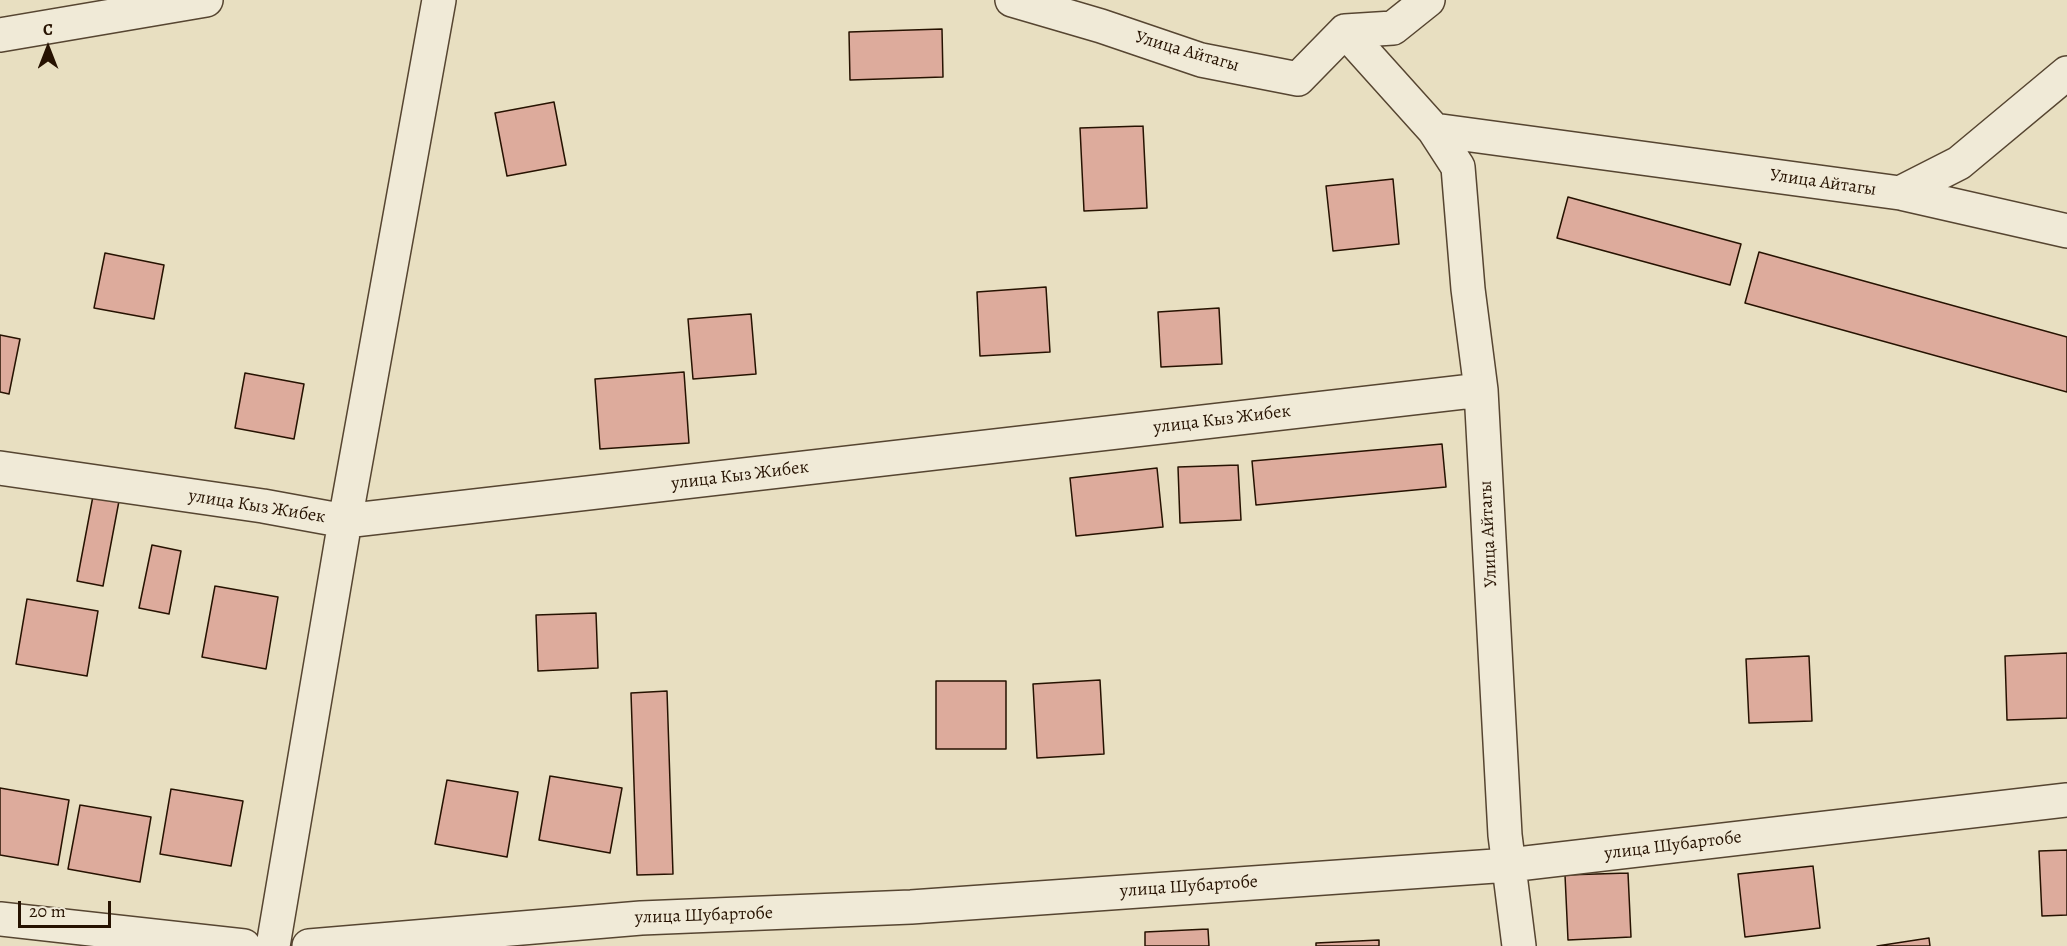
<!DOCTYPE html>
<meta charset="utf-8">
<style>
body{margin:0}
#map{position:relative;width:2067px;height:946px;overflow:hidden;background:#e8dfc1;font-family:Alegreya,serif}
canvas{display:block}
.north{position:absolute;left:18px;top:18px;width:60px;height:60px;-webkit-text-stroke:4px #f0ead7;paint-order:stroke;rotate:0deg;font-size:16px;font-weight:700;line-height:24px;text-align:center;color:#261201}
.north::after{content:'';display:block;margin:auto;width:21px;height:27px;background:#261201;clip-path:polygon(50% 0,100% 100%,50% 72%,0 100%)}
.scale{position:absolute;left:18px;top:901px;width:93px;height:27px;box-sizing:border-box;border:3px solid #261201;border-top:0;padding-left:8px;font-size:18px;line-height:21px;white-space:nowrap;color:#261201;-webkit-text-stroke:4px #f0ead7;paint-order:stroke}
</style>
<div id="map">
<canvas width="2067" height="946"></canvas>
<div class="north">С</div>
<div class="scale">20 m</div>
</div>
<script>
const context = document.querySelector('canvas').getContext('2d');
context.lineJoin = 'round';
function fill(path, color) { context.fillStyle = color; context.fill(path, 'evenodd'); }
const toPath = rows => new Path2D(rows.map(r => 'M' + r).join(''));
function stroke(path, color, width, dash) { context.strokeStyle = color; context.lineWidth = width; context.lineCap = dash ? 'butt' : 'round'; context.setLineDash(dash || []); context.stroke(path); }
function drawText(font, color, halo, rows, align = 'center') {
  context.font = font + ' Alegreya,serif'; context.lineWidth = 4.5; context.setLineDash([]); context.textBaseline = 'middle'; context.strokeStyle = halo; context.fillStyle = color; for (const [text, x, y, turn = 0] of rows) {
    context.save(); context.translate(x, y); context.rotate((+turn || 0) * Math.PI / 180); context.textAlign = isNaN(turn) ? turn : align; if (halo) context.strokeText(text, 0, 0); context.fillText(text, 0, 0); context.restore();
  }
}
const building = toPath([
 [942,29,943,77,850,80,849,32,942,29],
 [554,102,566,165,507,176,495,113,554,102],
 [1143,126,1147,208,1084,211,1080,128,1143,126],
 [1393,179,1399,244,1333,251,1326,186,1393,179],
 [1568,197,1741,244,1730,285,1557,238,1568,197],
 [1759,252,2067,337,2067,392,1745,303,1759,252],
 [105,253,164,265,154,319,94,308,105,253],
 [1046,287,1050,352,980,356,977,292,1046,287],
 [1219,308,1222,364,1161,367,1158,312,1219,308],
 [751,314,756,374,693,379,688,319,751,314],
 [0,335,20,339,9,394,0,392,0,335],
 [684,372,689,443,600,449,595,379,684,372],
 [245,373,304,384,294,439,235,428,245,373],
 [1442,444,1446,487,1256,505,1252,461,1442,444],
 [1238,465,1241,520,1180,523,1178,467,1238,465],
 [1157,468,1163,527,1076,536,1070,478,1157,468],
 [93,496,119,501,103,586,77,581,93,496],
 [152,545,181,551,169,614,139,608,152,545],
 [215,586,278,597,266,669,202,657,215,586],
 [27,599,98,611,87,676,16,664,27,599],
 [596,613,598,668,538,671,536,615,596,613],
 [2067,653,2067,718,2007,720,2005,656,2067,653],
 [1809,656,1812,721,1749,723,1746,659,1809,656],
 [1100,680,1104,754,1037,758,1033,684,1100,680],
 [936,681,1006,681,1006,749,936,749,936,681],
 [667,691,673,874,637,875,631,693,667,691],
 [550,776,622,788,610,853,539,840,550,776],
 [447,780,518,792,507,857,435,844,447,780],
 [0,788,69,800,58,865,0,855,0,788],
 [171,789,243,801,231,866,160,854,171,789],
 [80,805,151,817,140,882,68,869,80,805],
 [2067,850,2067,915,2042,916,2039,851,2067,850],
 [1813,866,1820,928,1745,937,1738,874,1813,866],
 [1628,873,1631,937,1568,940,1565,875,1628,873],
 [1208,929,1209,946,1145,946,1145,932,1208,929],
 [1929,938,1930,946,1877,946,1929,938],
 [1379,940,1379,946,1316,946,1316,943,1379,940]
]);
const street = toPath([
 [1012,0,1101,26,1201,60,1298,79,1345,31,1434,130,1458,167,1468,289,1481,390,1505,835,1519,946],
 [1345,31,1393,28,1428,0],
 [0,35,206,0],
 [1434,130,1900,193,2067,231],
 [1900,193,1959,163,2067,73],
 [0,468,263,506,345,521,1481,390],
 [0,919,244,946],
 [273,946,345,521,439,0],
 [309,946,641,918,911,907,1509,865,2067,800]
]);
const streetNames = [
 ["Улица Айтагы",1187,52,16],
 ["Улица Айтагы",1823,183,8],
 ["улица Кыз Жибек",1222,420,-7],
 ["улица Кыз Жибек",740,476,-7],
 ["улица Кыз Жибек",257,507,9],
 ["Улица Айтагы",1489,534,-93],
 ["улица Шубартобе",1673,846,-7],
 ["улица Шубартобе",1189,887,-4],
 ["улица Шубартобе",704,916,-2]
];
fill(building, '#ddab9c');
stroke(building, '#261201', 1.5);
stroke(street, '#564531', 36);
stroke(street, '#f0ead7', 33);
drawText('18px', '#261201', '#f0ead7', streetNames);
</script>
